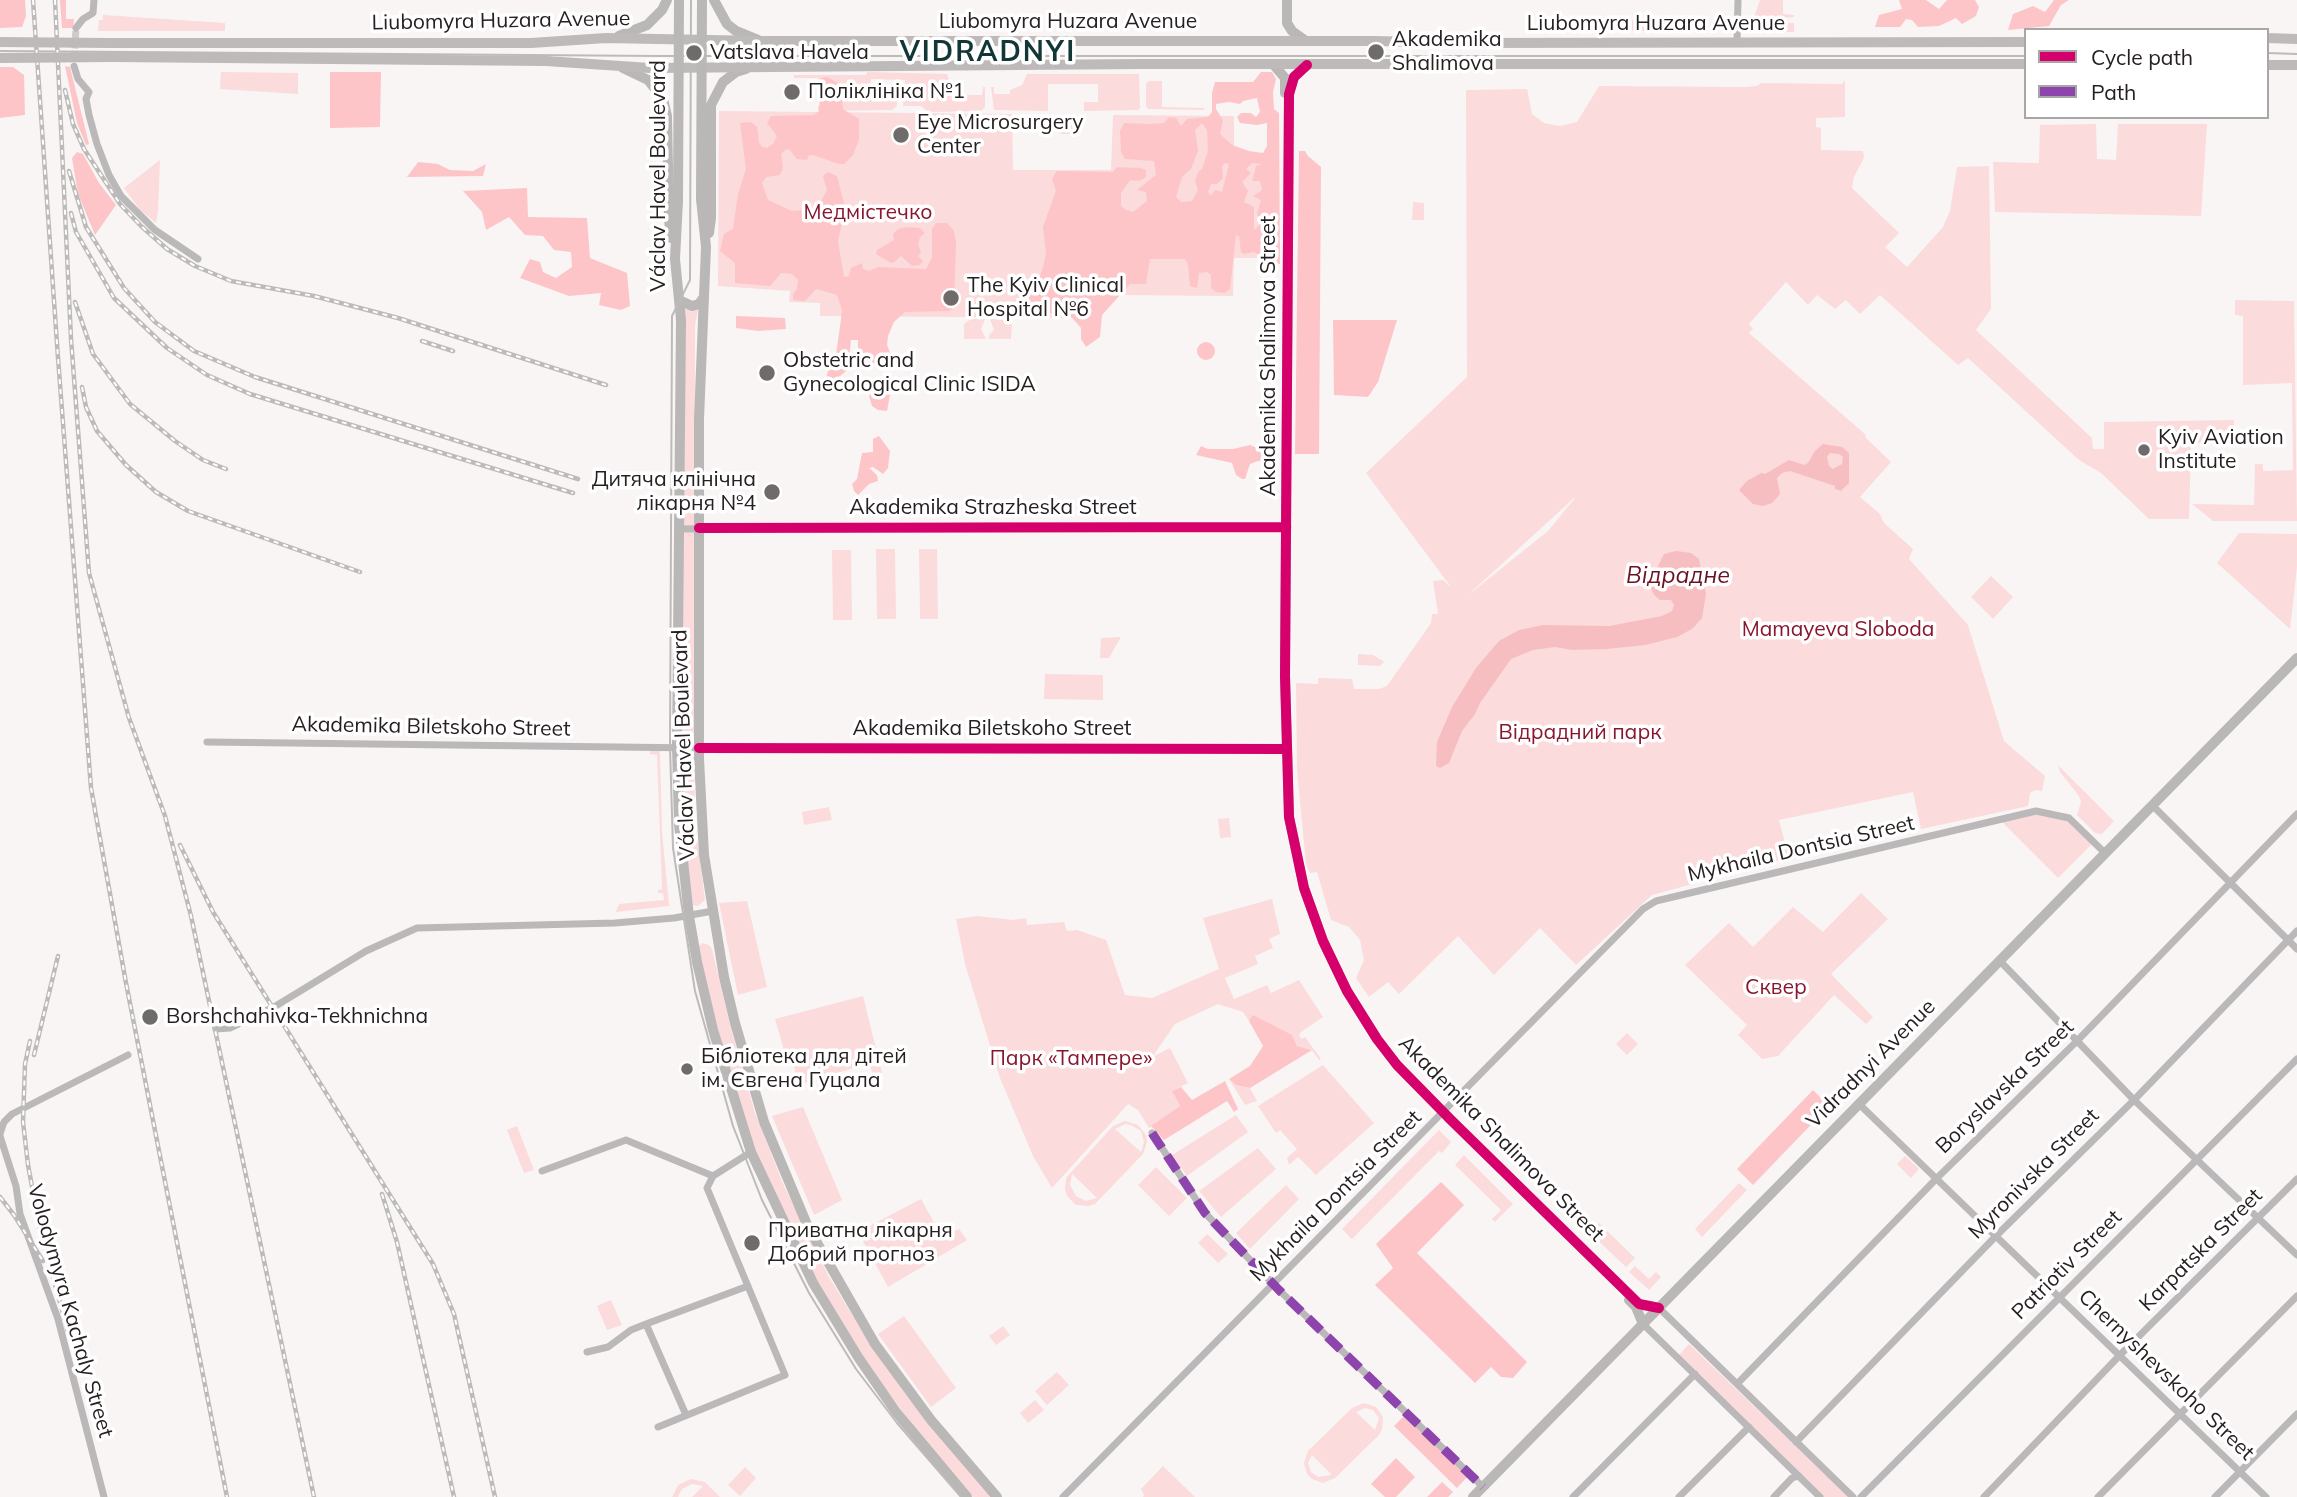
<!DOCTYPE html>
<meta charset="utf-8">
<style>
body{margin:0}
#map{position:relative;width:2297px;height:1497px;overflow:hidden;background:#faf5f5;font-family:Mulish,sans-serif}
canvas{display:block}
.legend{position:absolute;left:2024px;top:28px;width:245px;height:91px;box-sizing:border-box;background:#fff;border:2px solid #a8a6a6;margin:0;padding:9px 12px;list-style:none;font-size:21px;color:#262020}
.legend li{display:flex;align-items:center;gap:14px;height:35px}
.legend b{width:35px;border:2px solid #a8a6a6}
</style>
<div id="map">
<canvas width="2297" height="1497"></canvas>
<ul class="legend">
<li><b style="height:9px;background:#d6006c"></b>Cycle path</li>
<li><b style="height:9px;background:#8e44ad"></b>Path</li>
</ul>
</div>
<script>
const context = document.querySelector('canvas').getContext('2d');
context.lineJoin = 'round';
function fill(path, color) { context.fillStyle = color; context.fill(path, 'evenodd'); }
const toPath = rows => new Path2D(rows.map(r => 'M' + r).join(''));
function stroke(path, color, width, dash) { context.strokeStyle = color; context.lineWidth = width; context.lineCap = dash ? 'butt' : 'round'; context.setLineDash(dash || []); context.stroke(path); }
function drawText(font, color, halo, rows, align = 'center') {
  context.font = font + ' Mulish,sans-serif'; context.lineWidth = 7; context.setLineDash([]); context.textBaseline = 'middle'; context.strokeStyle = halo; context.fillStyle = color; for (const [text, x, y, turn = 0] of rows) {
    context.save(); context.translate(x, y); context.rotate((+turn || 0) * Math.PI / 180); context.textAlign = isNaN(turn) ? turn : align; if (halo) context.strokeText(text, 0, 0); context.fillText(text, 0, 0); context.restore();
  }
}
const green = toPath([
 [1760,0,1783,0,1783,14,1794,15,1794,17,1753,20],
 [103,15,225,23,225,31,98,31,99,20,103,20],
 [1598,19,1615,20,1615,30,1598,30],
 [1632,20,1663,20,1662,31,1632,31],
 [1680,20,1702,20,1702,31,1680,31],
 [1760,23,1794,23,1794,32,1760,32],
 [221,72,298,73,298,94,220,89],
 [867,72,947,74,952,86,963,91,964,95,982,95,983,87,985,87,985,107,981,111,928,112,921,106,903,106,905,80,871,79,871,92,897,92,897,106,892,110,818,111,818,106,822,105,825,83,818,81,818,78,794,78,794,75,866,75],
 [1027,74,1139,74,1140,108,1138,110,1084,111,1084,102,1098,102,1098,84,1048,84,1048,111,994,110,991,87,994,87,994,94,1010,94,1010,90,1022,85],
 [1845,80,1845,117,1816,118,1816,127,1821,128,1821,150,1863,151,1864,158,1854,177,1852,188,1899,233,1885,247,1907,267,1943,227,1950,211,1957,167,1989,166,1991,309,1976,330,2092,438,2093,449,2104,449,2104,422,2234,420,2235,439,2230,443,2191,443,2189,519,2149,519,2101,473,2079,460,1968,358,1958,365,1880,295,1860,314,1846,300,1835,309,1817,295,1808,305,1786,282,1749,324,1753,329,1749,333,1866,435,1865,437,1891,462,1860,497,1880,514,1884,523,1913,549,1909,559,1968,625,2004,741,2045,776,2042,791,2036,790,2030,793,2028,806,1921,829,1913,792,1779,820,1789,858,1652,895,1576,965,1540,928,1494,975,1458,936,1399,994,1388,982,1369,997,1356,978,1364,960,1360,940,1349,927,1331,920,1317,872,1310,873,1306,864,1297,770,1296,683,1318,684,1318,678,1352,679,1354,689,1379,689,1387,686,1431,623,1432,614,1438,614,1433,581,1443,580,1451,587,1366,473,1467,377,1466,90,1527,89,1532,114,1544,123,1560,126,1577,122,1599,86,1746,87,1757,86,1761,83,1842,84],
 [1575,498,1548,531,1467,596,1574,498],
 [1162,81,1162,107,1204,108,1204,110,1148,109,1146,106,1146,84,1149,81],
 [719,111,1012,114,1013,170,1111,170,1113,115,1234,116,1234,160,1270,161,1272,258,1234,258,1233,296,1116,295,1093,318,820,316,820,303,789,302,790,291,718,286],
 [1052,116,1077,116,1071,134,1062,134,1057,132,1053,124],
 [2096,124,2097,159,2116,160,2118,124,2207,124,2201,216,1995,212,1993,162,2039,163,2040,125],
 [160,160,158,211,156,223,140,210,124,188],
 [1413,202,1424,203,1424,220,1412,220],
 [2235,300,2294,301,2297,521,2213,521,2192,504,2254,505,2255,464,2263,464,2263,471,2293,470,2292,383,2243,385,2243,316,2235,315],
 [699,306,695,325,694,736,682,736,682,307],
 [971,319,985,319,981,329,986,339,964,339,964,324],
 [990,319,1009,320,1012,324,1011,339,989,339,989,335,994,330],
 [2239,533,2297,534,2297,567,2290,629,2217,563],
 [876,549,895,549,896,619,877,619],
 [919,549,937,549,938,619,920,619],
 [832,550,851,550,852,620,833,620],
 [1991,576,2013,597,1993,619,1971,597],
 [1121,637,1109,658,1100,658,1101,638],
 [1358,654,1373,655,1384,662,1380,666,1358,665],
 [1045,674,1103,675,1103,700,1044,699],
 [650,750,660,751,662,831,669,906,616,912,619,904,664,900,663,893,658,893,658,890,662,889,657,755,650,754],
 [681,756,694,756,695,822,705,900,698,906,693,905,685,851],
 [2058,765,2114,821,2102,834,2095,833,2077,815,2081,802,2079,796,2060,772],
 [829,807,832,820,804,825,802,812],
 [2036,813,2067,819,2093,843,2058,878,2001,821],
 [1229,818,1231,837,1220,838,1218,819],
 [1861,893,1888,919,1831,974,1873,1017,1866,1024,1834,995,1778,1056,1762,1059,1738,1035,1747,1025,1685,965,1729,923,1753,947,1793,907,1823,932],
 [1272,899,1280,934,1269,939,1273,948,1255,956,1258,964,1225,978,1234,999,1267,985,1271,993,1299,980,1323,1017,1301,1032,1299,1036,1302,1039,1305,1037,1321,1059,1319,1060,1312,1050,1297,1046,1293,1037,1249,1021,1243,1012,1218,1004,1175,1024,1153,1056,1156,1060,1154,1056,1170,1048,1188,1083,1172,1091,1180,1106,1149,1128,1138,1110,1128,1104,1052,1188,1033,1156,1000,1078,965,964,956,919,977,916,1013,920,1026,918,1027,925,1064,922,1067,931,1077,930,1106,940,1125,995,1152,998,1219,969,1203,918],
 [747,901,767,987,738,995,719,903],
 [702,943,709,945,712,949,730,1025,755,1113,784,1186,829,1277,873,1349,905,1393,992,1497,973,1497,924,1440,861,1356,818,1284,772,1192,742,1120,715,1031,698,947],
 [863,996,882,1073,873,1075,869,1063,799,1085,793,1063,788,1064,775,1019],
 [1627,1033,1638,1044,1627,1055,1616,1044],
 [1323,1065,1374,1123,1316,1175,1298,1157,1289,1165,1287,1158,1297,1149,1280,1130,1276,1133,1258,1106],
 [1229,1079,1236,1085,1250,1088,1257,1101,1245,1105],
 [803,1107,842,1200,814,1215,772,1116],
 [1236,1115,1248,1132,1187,1176,1172,1155],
 [1125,1121,1138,1125,1146,1135,1147,1142,1143,1154,1095,1204,1089,1206,1076,1205,1067,1196,1065,1190,1066,1178,1113,1126],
 [1125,1124,1131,1125,1141,1131,1144,1142,1141,1152,1115,1129],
 [1072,1174,1097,1198,1086,1201,1076,1196,1070,1185],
 [517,1126,534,1170,524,1173,507,1130],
 [1439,1130,1451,1142,1442,1153,1439,1151,1352,1239,1342,1229],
 [1258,1148,1276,1169,1221,1217,1199,1191],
 [1464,1155,1513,1204,1495,1222,1492,1219,1501,1210,1455,1165],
 [1905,1156,1919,1169,1911,1178,1897,1164],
 [1156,1167,1187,1198,1169,1216,1138,1185],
 [1739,1183,1747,1190,1702,1237,1695,1229],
 [1286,1185,1299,1199,1250,1249,1236,1233],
 [921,1199,942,1237,959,1229,967,1240,888,1287,858,1232],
 [1599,1223,1635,1258,1626,1267,1590,1233],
 [1207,1234,1228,1254,1218,1263,1198,1243],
 [1635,1266,1649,1279,1656,1272,1661,1277,1649,1290,1629,1272],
 [611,1300,622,1325,607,1330,597,1306],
 [904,1316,956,1388,931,1407,878,1334],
 [1003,1326,1010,1335,996,1345,989,1336],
 [1689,1344,1847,1495,1848,1497,1823,1497,1678,1356],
 [1057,1372,1069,1385,1047,1405,1035,1391],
 [1035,1400,1044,1410,1028,1423,1020,1413],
 [1364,1403,1376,1407,1383,1417,1382,1429,1379,1435,1335,1478,1323,1483,1312,1479,1307,1474,1304,1463,1308,1451,1352,1408],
 [1365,1408,1373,1410,1379,1418,1375,1430,1356,1412],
 [1312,1455,1331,1474,1331,1475,1318,1477,1311,1472,1308,1463],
 [1163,1466,1195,1497,1143,1497,1144,1495,1141,1489],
 [745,1467,756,1478,740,1496,728,1485],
 [691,1479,705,1482,720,1497,692,1497,703,1486,692,1484,682,1489,678,1497,672,1497,678,1485]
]);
const forest = toPath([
 [0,0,25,0,26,16,22,27,0,28],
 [60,0,66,0,66,19,74,19,73,28,62,28],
 [1899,0,1926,0,1939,9,1947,0,1975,0,1979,7,1976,16,1962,24,1956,18,1939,26,1918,27,1912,20,1906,19,1900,27,1875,27,1879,15,1902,9],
 [2054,0,2069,0,2061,5,2049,26,2008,30,2013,14,2033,6,2045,12],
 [65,66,70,67,89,144,86,145,77,123],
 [0,67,13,67,24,75,25,115,0,118],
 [330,72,381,72,380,127,330,128],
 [1261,72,1272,72,1276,79,1273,92,1274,109,1279,113,1280,264,1273,264,1254,252,1244,254,1241,252,1239,236,1236,235,1230,289,1225,293,1216,292,1211,288,1211,275,1207,272,1199,273,1197,288,1190,286,1188,264,1185,259,1150,259,1146,284,1130,284,1102,315,1100,337,1086,347,1081,339,1081,328,1067,312,1021,314,1017,305,1024,294,1040,276,1043,267,1046,254,1043,227,1056,191,1052,179,1057,171,1113,172,1117,167,1140,168,1146,170,1146,177,1139,181,1130,180,1121,193,1121,206,1126,210,1133,212,1147,201,1146,192,1137,190,1156,175,1154,161,1125,159,1121,152,1120,131,1124,123,1150,124,1164,123,1169,117,1176,118,1181,126,1187,119,1208,117,1212,112,1212,93,1215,82,1253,82],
 [1257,98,1260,112,1256,117,1251,113,1241,113,1237,117,1240,123,1257,125,1267,123,1267,146,1263,153,1249,151,1232,145,1220,134,1223,120,1216,109,1216,104,1229,102,1240,104,1243,101],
 [1202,123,1207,130,1208,151,1202,169,1198,172,1195,181,1198,190,1192,201,1181,202,1176,197,1182,177,1191,169,1198,151,1195,130],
 [1225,163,1229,164,1222,192,1215,190,1211,196,1208,192,1211,184,1217,184,1223,178,1222,166],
 [1252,163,1262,164,1256,166,1252,181,1260,181,1262,190,1253,196,1261,200,1257,214,1262,223,1254,230,1254,207,1244,202,1248,191,1242,182,1251,173,1246,169],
 [828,77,840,85,843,109,859,119,859,139,853,155,844,164,839,164,813,155,809,155,807,160,797,159,790,150,786,149,781,154,783,168,780,175,766,177,762,183,768,200,792,211,817,209,827,190,823,176,828,172,837,176,844,203,844,214,838,241,844,277,849,276,851,268,862,263,863,269,869,271,878,267,926,269,932,258,932,229,936,223,947,223,954,231,956,243,954,305,950,311,905,312,894,322,888,336,887,345,891,355,889,363,858,364,858,340,851,340,848,369,839,377,837,386,833,387,825,382,829,367,835,362,841,319,842,310,837,295,816,289,805,301,793,300,793,294,797,289,798,280,792,274,781,273,770,286,735,283,735,263,720,251,724,234,733,229,738,194,746,169,740,123,751,122,757,127,759,142,762,147,767,148,773,144,777,136,767,123,771,116,814,115,819,111,821,78],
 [1299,151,1305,151,1308,156,1321,167,1319,454,1295,454],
 [77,152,83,154,99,183,116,205,95,235,78,194,72,158],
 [418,162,438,164,450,170,473,171,486,164,483,176,407,177],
 [527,188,528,217,587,218,590,258,627,273,630,306,621,310,599,305,601,293,569,296,520,278,530,259,540,262,543,272,556,278,572,267,571,252,554,250,543,236,525,235,509,217,486,230,482,212,463,191],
 [907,227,920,228,925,233,920,237,918,245,921,252,918,256,923,261,920,265,912,266,901,256,893,263,889,262,876,254,877,250,894,240,893,234,898,229],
 [736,316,785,318,786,329,758,331,736,328],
 [1333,320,1397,320,1378,382,1368,397,1334,395],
 '1197 351a9 9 0 1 1 18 0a9 9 0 1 1-18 0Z',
 [873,390,885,391,890,395,887,411,878,410,872,406,869,396],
 [879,436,890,451,888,468,883,474,873,467,869,468,877,475,878,481,869,484,858,495,854,491,852,484,857,479,862,453,873,452,873,439],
 [1250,445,1260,449,1263,455,1269,458,1270,468,1269,475,1266,476,1267,465,1265,462,1258,461,1250,464,1245,479,1242,479,1236,475,1232,463,1196,455,1201,446,1208,449,1233,449],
 [1253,1015,1292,1035,1297,1046,1312,1050,1250,1088,1236,1085,1229,1079,1250,1066,1263,1046,1249,1021],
 [1225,1081,1238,1109,1234,1112,1227,1101,1164,1140,1151,1126,1180,1106,1172,1091,1181,1087,1192,1100],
 [1813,1090,1829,1106,1753,1185,1737,1169],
 [1441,1182,1464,1205,1417,1253,1527,1362,1513,1378,1501,1377,1491,1367,1475,1383,1375,1285,1393,1268,1376,1244],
 [1405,1415,1468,1476,1457,1488,1394,1426],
 [1396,1458,1415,1477,1396,1497,1385,1497,1371,1484],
 [1442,1482,1453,1492,1448,1497,1427,1497]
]);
const water = toPath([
 [1823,444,1842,447,1849,453,1849,483,1841,491,1835,489,1835,486,1790,471,1782,473,1777,478,1780,494,1772,503,1763,506,1753,504,1739,490,1747,481,1761,473,1765,474,1789,460,1804,465,1808,463,1815,451],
 [1830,453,1839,454,1843,457,1842,464,1833,469,1829,466,1827,457],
 [1676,551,1691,553,1699,559,1706,594,1702,618,1692,629,1677,637,1645,645,1607,649,1572,650,1555,647,1533,650,1511,659,1480,703,1475,714,1462,731,1449,763,1440,768,1436,766,1437,742,1452,707,1476,668,1499,641,1519,630,1543,625,1609,626,1662,616,1672,611,1674,605,1671,600,1660,600,1654,595,1649,584,1664,554]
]);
const streetTunnel = toPath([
 [74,59,76,28]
]);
const street = toPath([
 [76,28,83,19,93,13,94,0],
 [1737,43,1738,0],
 [74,66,78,79,89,92,86,99,89,115,97,144,109,175,121,196,155,230,198,259],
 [680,529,990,526,1288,527],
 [207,742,699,748,1287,749],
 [2153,806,2297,949],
 [2000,961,2134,1100,2297,1255],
 [216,1029,230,1028,274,1007,366,951,417,928,615,923,674,918,713,911],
 [1859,1104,2266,1497],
 [1152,1133,1205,1213,1279,1290,1483,1487],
 [0,1134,4,1122,12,1114,128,1055],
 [0,1136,16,1186,20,1214,58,1319,104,1497],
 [542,1171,626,1140,713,1176,751,1152],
 [1659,1308,1853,1497],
 [646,1324,686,1415],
 [1643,1324,1820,1497],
 [587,1352,608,1347,631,1330,646,1324,748,1286],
 [1737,1384,1937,1178,2077,1041,2297,814],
 [658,1427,785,1375,707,1188,713,1176],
 [1796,1442,1996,1236,2134,1100,2297,931],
 [1063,1497,1643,909,1656,901,2036,811,2069,818,2106,854],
 [1573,1497,1695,1374],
 [1679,1497,1749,1427],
 [1774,1497,1792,1478,1799,1476],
 [1861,1497,2297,1059],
 [1984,1497,2120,1355,2297,1179],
 [2098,1497,2297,1296],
 [2215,1497,2297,1414]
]);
const secondary = toPath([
 [714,0,727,24,736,31,758,40],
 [1287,0,1287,23,1292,31,1306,41],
 [619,36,647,25,662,10,667,0],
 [1273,64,1285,78,1285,93],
 [1307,65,1294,77,1289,94,1285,676,1289,817,1304,888,1323,941,1347,991,1377,1039,1397,1065,1451,1120,1639,1304,1659,1308],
 [623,68,648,80,663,99,667,116,669,219,671,238],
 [701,199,706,247,699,419,699,759,704,855,724,977,735,1023,764,1122,808,1227,875,1344,931,1420,997,1497],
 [678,201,675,259,681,320,677,747,679,824,689,916,697,962,713,1030,751,1152,813,1283,858,1357,896,1412,967,1497],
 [709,233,711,218,711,105,723,82,736,72,746,69],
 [679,300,692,306,699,304,704,297],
 [1629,1300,1636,1307,1643,1324],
 [1473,1497,2297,658]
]);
const primary = toPath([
 [2267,38,2297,39],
 [110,43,531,43,606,38,762,41,1374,41,1470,43,2026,42],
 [112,57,546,61,650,68,1142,64,2026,64],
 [2267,65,2297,65]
]);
const tram = toPath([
 [691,0,690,280,672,316,670,747,673,848,695,991,733,1126,762,1200,809,1293,856,1369,897,1423,961,1497],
 [0,51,659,56,2026,56],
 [2267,53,2297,54]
]);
const rail = toPath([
 [33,0,58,358,91,788,126,983,227,1497],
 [55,0,71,339,89,573,129,718,165,816,191,916,314,1497],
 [65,90,73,124,84,149,120,204,141,226,167,249,195,266,231,281,314,296,398,318,606,385],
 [69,171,86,227,124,288,155,322,194,351,255,377,578,479],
 [71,213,76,232,114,298,167,348,207,375,250,394,573,493],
 [75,302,93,354,130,404,175,441,203,460,226,469],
 [422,341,453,351],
 [82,387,86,407,97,431,126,465,156,492,188,511,360,572],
 [180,845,213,912,433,1264,454,1314,495,1497],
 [30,1041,25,1064,23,1122,28,1165,40,1229,68,1332],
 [34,1055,58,956],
 [382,1194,397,1242,454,1497],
 [0,1197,14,1215,43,1261]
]);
const secondaryBridge = toPath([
 [701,199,702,0],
 [678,201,679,0]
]);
const primaryBridge = toPath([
 [0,42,110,43],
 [0,58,112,57]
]);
const quiet = toPath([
 [1152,1133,1205,1213,1279,1290,1483,1487]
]);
const cycleway = toPath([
 [1307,65,1294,77,1289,94,1285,676,1289,817,1304,888,1323,941,1347,991,1377,1039,1397,1065,1451,1120,1639,1304,1659,1308],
 [699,528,1285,527],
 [699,748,1287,749]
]);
const markers = [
 [1376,52,9,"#706b6b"],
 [694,53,9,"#706b6b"],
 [792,92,9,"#706b6b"],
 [901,135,9,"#706b6b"],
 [951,298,9,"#706b6b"],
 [767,373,9,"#706b6b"],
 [2144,450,7,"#706b6b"],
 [772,492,9,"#706b6b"],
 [150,1017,9,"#706b6b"],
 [687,1069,7,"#706b6b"],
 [752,1243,9,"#706b6b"]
];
const streetNames = [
 ["Liubomyra Huzara Avenue",501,21,-1],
 ["Liubomyra Huzara Avenue",1068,22],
 ["Liubomyra Huzara Avenue",1656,24],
 ["Václav Havel Boulevard",659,176,-90],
 ["Akademika Shalimova Street",1269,356,-90],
 ["Akademika Strazheska Street",993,508],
 ["Akademika Biletskoho Street",431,727,1],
 ["Akademika Biletskoho Street",992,729],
 ["Václav Havel Boulevard",684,745,-92],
 ["Mykhaila Dontsia Street",1801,849,-13],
 ["Vidradnyi Avenue",1871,1064,-45],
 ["Boryslavska Street",2005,1087,-44],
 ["Akademika Shalimova Street",1501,1139,45],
 ["Myronivska Street",2034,1174,-45],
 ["Mykhaila Dontsia Street",1336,1196,-45],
 ["Karpatska Street",2201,1250,-45],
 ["Patriotiv Street",2067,1265,-45],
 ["Volodymyra Kachaly Street",70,1311,74],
 ["Chernyshevskoho Street",2166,1375,44]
];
const poiNames = [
 ["Akademika",1392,40],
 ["Shalimova",1392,64],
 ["Vatslava Havela",710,53],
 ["Поліклініка №1",808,92],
 ["Eye Microsurgery",917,123],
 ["Center",917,147],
 ["The Kyiv Clinical",967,286],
 ["Hospital №6",967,310],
 ["Obstetric and",783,361],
 ["Gynecological Clinic ISIDA",783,385],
 ["Kyiv Aviation",2158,438],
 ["Institute",2158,462],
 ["Дитяча клінічна",756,480,"right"],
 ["лікарня №4",756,504,"right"],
 ["Borshchahivka-Tekhnichna",166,1017],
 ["Бібліотека для дітей",701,1057],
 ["ім. Євгена Гуцала",701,1081],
 ["Приватна лікарня",768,1231],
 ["Добрий прогноз",768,1255]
];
const parkNames = [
 ["Медмістечко",868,213],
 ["Mamayeva Sloboda",1838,630],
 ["Відрадний парк",1580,733],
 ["Сквер",1776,988],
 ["Парк «Тампере»",1071,1059]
];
const waterNames = [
 ["Відрадне",1678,576]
];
const districtNames = [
 ["VIDRADNYI",988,53]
];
fill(green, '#fbdbdc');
fill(forest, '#fdc5c8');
fill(water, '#f7bec1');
stroke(streetTunnel, '#d0caca', 7, [7, 3.5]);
stroke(street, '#bab8b8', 7);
stroke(secondary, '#bab7b7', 10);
stroke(primary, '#bebaba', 10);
stroke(tram, '#bdbaba', 2);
stroke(rail, '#bdbaba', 4.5);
stroke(rail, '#fff', 2, [5]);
stroke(secondaryBridge, '#bab7b7', 10);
stroke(primaryBridge, '#bebaba', 10);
stroke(quiet, '#8e44ad', 9, [18, 9]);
stroke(cycleway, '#d6006c', 10);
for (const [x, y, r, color] of markers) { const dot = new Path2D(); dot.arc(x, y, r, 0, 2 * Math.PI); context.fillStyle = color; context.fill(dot); stroke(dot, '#fff', 2.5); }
drawText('21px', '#262020', '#fff', streetNames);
drawText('21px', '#262020', '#fff', poiNames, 'left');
drawText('21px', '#87162e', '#fff', parkNames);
drawText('italic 23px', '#681223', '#fff', waterNames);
context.letterSpacing = '2px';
drawText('bold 28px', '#133636', '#fff', districtNames);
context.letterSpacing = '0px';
</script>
